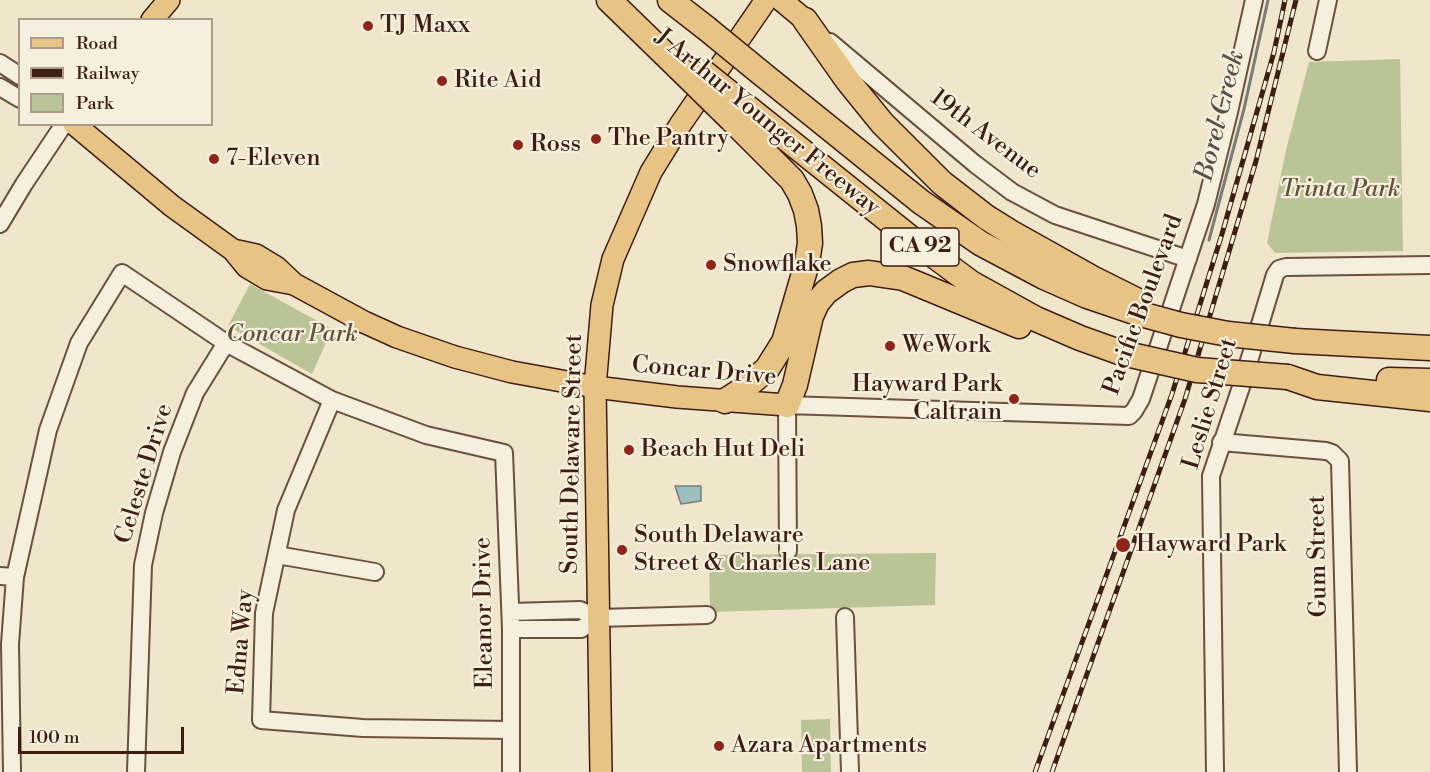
<!DOCTYPE html>
<style>
body{margin:0}
#map{position:relative;width:1430px;height:772px;overflow:hidden;background:#efe6cb;font-family:"Libre Bodoni",serif}
canvas{display:block}
.legend{position:absolute;left:18px;top:18px;width:195px;height:108px;box-sizing:border-box;background:#f5efdd;border:2px solid #ac9b8c;margin:0;padding:8px 10px;list-style:none;font-size:18px;color:#3e1e12}
.legend li{display:flex;align-items:center;gap:12px;height:30px}
.legend b{width:30px;border:2px solid #ac9b8c}
.scale{position:absolute;left:18px;top:727px;width:166px;height:27px;box-sizing:border-box;border:3px solid #3e1e12;border-top:0;padding-left:8px;font-size:18px;line-height:21px;white-space:nowrap;color:#3e1e12;-webkit-text-stroke:4px #f5efdd;paint-order:stroke}
</style>
<div id="map">
<canvas width="1430" height="772"></canvas>
<ul class="legend">
<li><b style="height:8px;background:#e8c386"></b>Road</li>
<li><b style="height:8px;background:#3e1e12"></b>Railway</li>
<li><b style="height:16px;background:#bbc496"></b>Park</li>
</ul>
<div class="scale">100 m</div>
</div>
<script>
const context = document.querySelector('canvas').getContext('2d');
context.lineJoin = 'round';
function fill(path, color) { context.fillStyle = color; context.fill(path, 'evenodd'); }
const toPath = rows => new Path2D(rows.map(r => 'M' + r).join(''));
function stroke(path, color, width, dash) { context.strokeStyle = color; context.lineWidth = width; context.lineCap = dash ? 'butt' : 'round'; context.setLineDash(dash || []); context.stroke(path); }
function drawText(font, color, halo, rows, align = 'center') {
  context.font = font + ' "Libre Bodoni",serif'; context.lineWidth = 4.5; context.setLineDash([]); context.textBaseline = 'middle'; context.strokeStyle = halo; context.fillStyle = color; for (const [text, x, y, turn = 0] of rows) {
    context.save(); context.translate(x, y); context.rotate((+turn || 0) * Math.PI / 180); context.textAlign = isNaN(turn) ? turn : align; if (halo) context.strokeText(text, 0, 0); context.fillText(text, 0, 0); context.restore();
  }
}
const green = toPath([
 [1400,59,1403,251,1275,253,1267,243,1286,150,1309,62],
 [250,284,332,329,312,374,228,326],
 [936,553,935,605,710,612,709,555],
 [830,719,831,772,802,772,801,720]
]);
const water = toPath([
 [675,486,701,486,701,501,681,504,675,486]
]);
const stream = toPath([
 [1209,240,1244,109,1268,0]
]);
const minor = toPath([
 [830,42,975,164,1012,192,1055,215,1188,259],
 [1317,51,1328,0],
 [0,63,20,76],
 [0,87,20,99],
 [0,224,24,184,64,124],
 [332,400,286,510,264,613,261,720,363,728,510,730],
 [1221,442,1326,451,1332,453,1340,461,1348,772],
 [788,551,787,405,1129,416,1134,411,1141,399,1206,204,1229,112,1254,0],
 [277,555,375,572],
 [0,576,15,577],
 [511,612,580,610,598,618,707,615],
 [845,617,850,772],
 [511,629,581,629,598,618],
 [12,772,10,644,15,577,48,430,79,343,122,273,226,343,332,400,426,435,504,453,511,629,511,772],
 [136,772,143,565,154,513,172,452,195,393,226,343],
 [1215,772,1211,476,1242,384,1275,275,1279,269,1286,267,1430,265]
]);
const major = toPath([
 [781,0,805,20],
 [152,20,169,0],
 [74,124,172,206,233,250,247,267,267,279,294,284],
 [233,250,256,255,276,267,294,284,364,322,397,337,455,357,512,372,595,387,677,397,787,405],
 [601,772,595,387,602,305,613,259,651,172,680,125,766,0]
]);
const highway = toPath([
 [609,0,679,68],
 [670,0,706,28],
 [805,20,848,81,882,123,942,183,986,217,1010,232,1092,278,1136,300],
 [761,73,921,202,980,243,1044,277,1087,296,1137,313],
 [742,103,913,240,971,283,1036,319,1080,338,1122,353],
 [1295,341,1430,348],
 [1288,377,1317,387,1430,399],
 [1389,380,1430,381],
 [725,401,742,390,767,369,784,342,807,263,810,243,809,226,806,210,800,194,792,180,731,119],
 [787,405,795,385,811,316,817,303,826,292,841,281,853,275,869,273,903,278,1019,326]
]);
const rail = toPath([
 [1035,772,1172,394,1222,234,1274,52,1285,0],
 [1052,772,1185,399,1256,161,1296,0]
]);
const highwayBridge = toPath([
 [706,28,761,73],
 [679,68,731,119],
 [702,71,742,103],
 [1137,313,1181,325,1228,334,1295,341],
 [1122,353,1197,370,1288,377]
]);
const markers = [
 [368,26,6,"#8f2418"],
 [442,81,6,"#8f2418"],
 [596,139,6,"#8f2418"],
 [518,145,6,"#8f2418"],
 [214,159,6,"#8f2418"],
 [711,265,6,"#8f2418"],
 [890,346,6,"#8f2418"],
 [1014,399,6,"#8f2418"],
 [629,450,6,"#8f2418"],
 [1123,545,8,"#8f2418"],
 [622,550,6,"#8f2418"],
 [719,746,6,"#8f2418"]
];
const shields = [
 [920,247,78]
];
const shieldNames = [
 ["CA 92",920,247]
];
const poiNames = [
 ["TJ Maxx",380,26],
 ["Rite Aid",454,81],
 ["The Pantry",608,139],
 ["Ross",530,145],
 ["7-Eleven",226,159],
 ["Snowflake",723,265],
 ["WeWork",902,346],
 ["Hayward Park",1002,385,"right"],
 ["Caltrain",1002,413,"right"],
 ["Beach Hut Deli",641,450],
 ["South Delaware",634,536],
 ["Street & Charles Lane",634,564],
 ["Hayward Park",1136,545],
 ["Azara Apartments",731,746]
];
const streetNames = [
 ["J Arthur Younger Freeway",767,123,39],
 ["19th Avenue",985,135,37],
 ["Pacific Boulevard",1144,305,-70],
 ["Concar Drive",704,372,5],
 ["Leslie Street",1211,404,-73],
 ["South Delaware Street",573,454,-89],
 ["Celeste Drive",145,474,-73],
 ["Gum Street",1319,556,-91],
 ["Eleanor Drive",485,613,-91],
 ["Edna Way",242,642,-85]
];
const parkNames = [
 ["Trinta Park",1340,190],
 ["Concar Park",292,335]
];
const waterNames = [
 ["Borel Creek",1221,116,-76]
];
fill(green, '#bbc496');
fill(water, '#9dbdbf');
stroke(water, '#777d7a', 1.5);
stroke(stream, '#777d7a', 3);
stroke(minor, '#6a5040', 20);
stroke(major, '#3e1e12', 24);
stroke(highway, '#3e1e12', 27);
stroke(minor, '#f5efdd', 16);
stroke(major, '#e8c386', 21);
stroke(highway, '#e8c386', 24);
stroke(rail, '#3e1e12', 5);
stroke(rail, '#f5efdd', 3, [9]);
stroke(highwayBridge, '#3e1e12', 27, []);
stroke(highwayBridge, '#e8c386', 24);
for (const [x, y, r, color] of markers) { const dot = new Path2D(); dot.arc(x, y, r, 0, 2 * Math.PI); context.fillStyle = color; context.fill(dot); stroke(dot, '#f5efdd', 2); }
for (const [x, y, w] of shields) { const box = new Path2D(); box.roundRect(x - w / 2, y - 19, w, 38, 4.5); context.fillStyle = '#f5efdd'; context.fill(box); stroke(box, '#3e1e12', 1.5); }
drawText('bold 22px', '#3e1e12', null, shieldNames);
drawText('24px', '#3e1e12', '#f5efdd', poiNames, 'left');
drawText('24px', '#3e1e12', '#f5efdd', streetNames);
drawText('italic 24px', '#64503a', '#f5efdd', parkNames);
drawText('italic 26px', '#5a4e46', '#f5efdd', waterNames);
</script>
